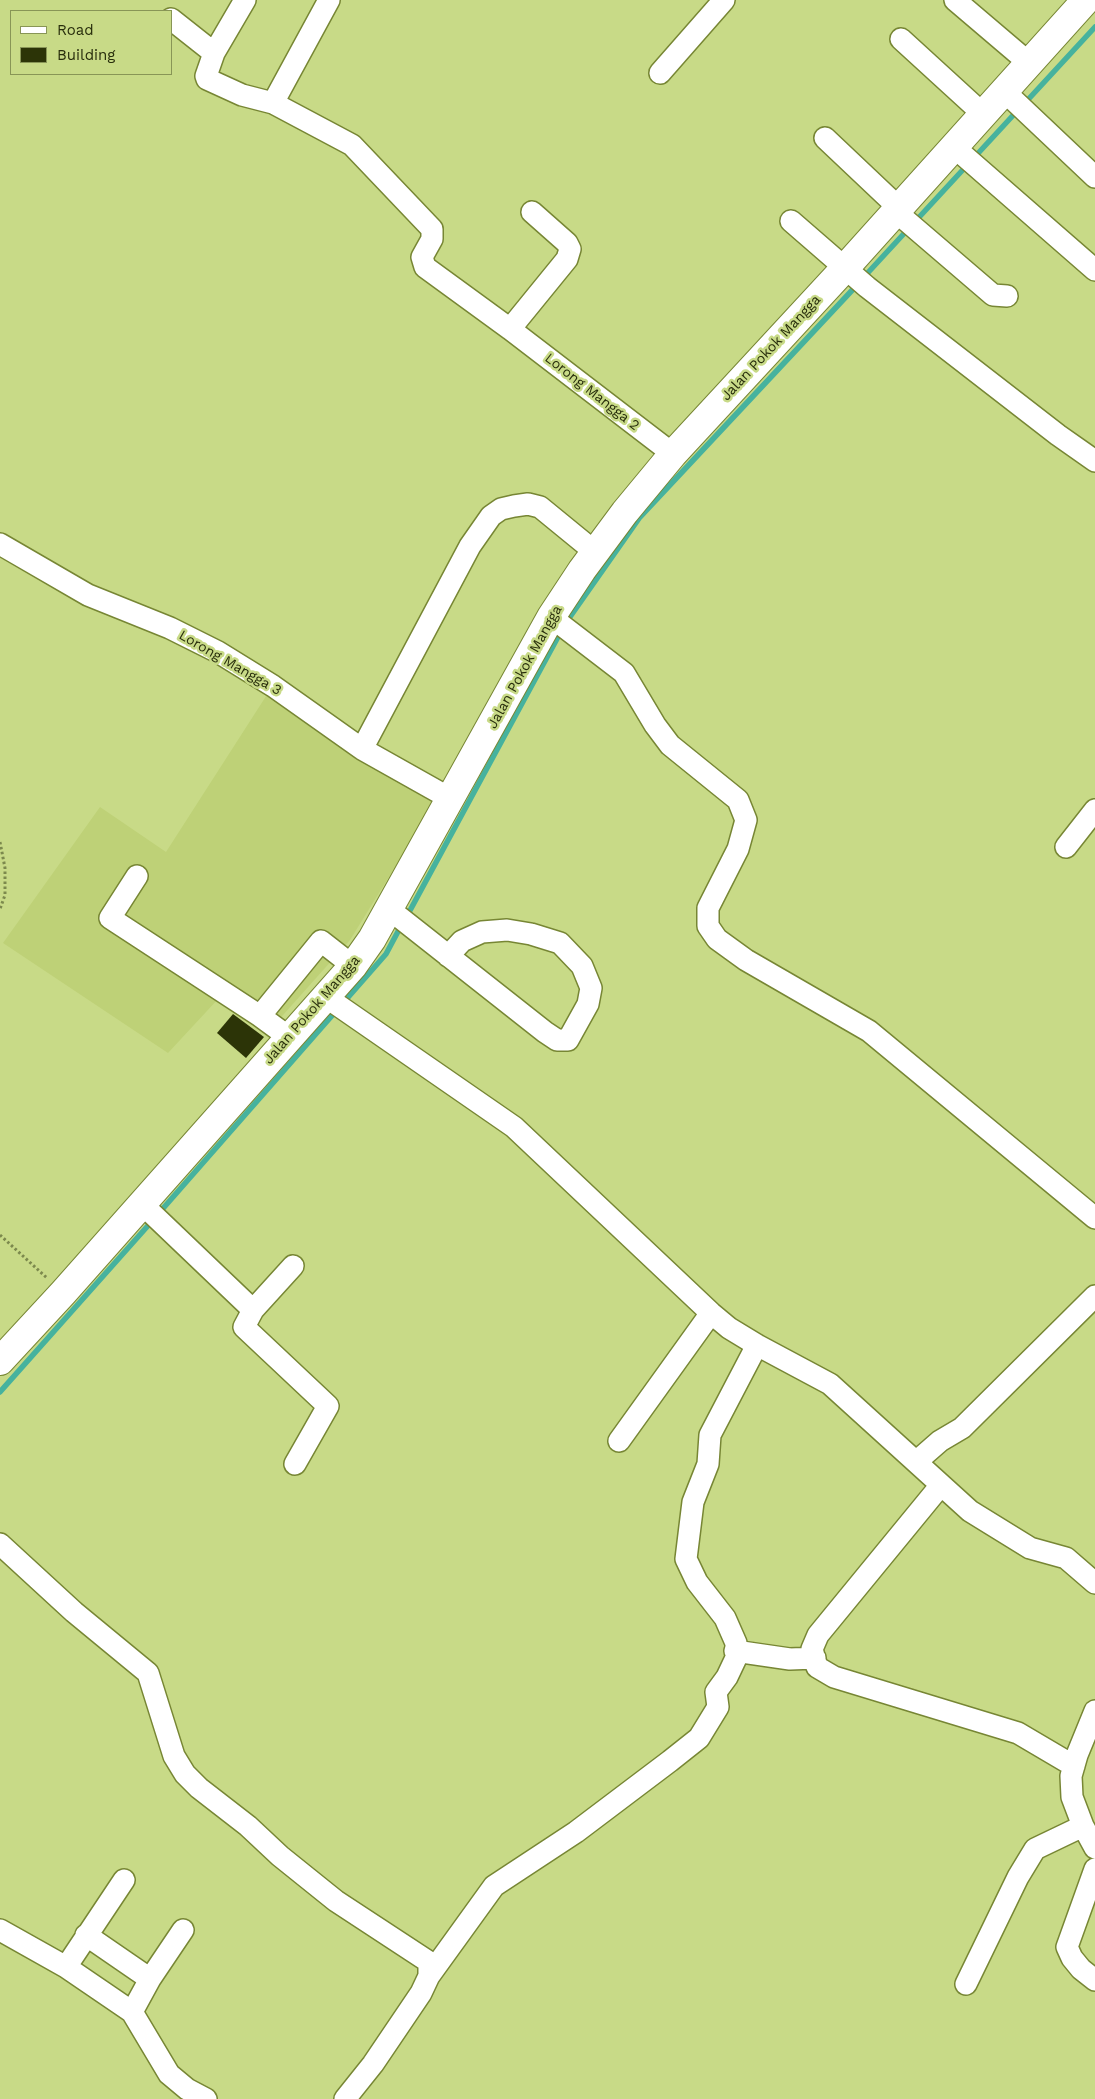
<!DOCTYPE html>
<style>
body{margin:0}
#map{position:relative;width:1095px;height:2099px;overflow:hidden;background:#c8da87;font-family:"Work Sans",sans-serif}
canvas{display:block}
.legend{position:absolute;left:10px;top:10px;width:162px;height:65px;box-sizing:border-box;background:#c8da87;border:1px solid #889556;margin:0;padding:6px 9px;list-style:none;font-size:15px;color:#282e0c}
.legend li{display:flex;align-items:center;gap:10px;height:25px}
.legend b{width:25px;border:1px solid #889556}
</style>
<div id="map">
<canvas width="1095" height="2099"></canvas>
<ul class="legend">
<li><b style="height:6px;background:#fff"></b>Road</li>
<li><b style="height:14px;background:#2c3407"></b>Building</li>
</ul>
</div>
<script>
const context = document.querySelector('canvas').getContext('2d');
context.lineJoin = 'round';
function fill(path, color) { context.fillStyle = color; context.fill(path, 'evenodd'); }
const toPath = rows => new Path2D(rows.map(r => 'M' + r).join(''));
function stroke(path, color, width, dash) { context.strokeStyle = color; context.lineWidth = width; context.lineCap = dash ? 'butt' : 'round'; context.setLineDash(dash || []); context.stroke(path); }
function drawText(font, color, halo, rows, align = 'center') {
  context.font = font + ' "Work Sans",sans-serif'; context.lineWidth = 5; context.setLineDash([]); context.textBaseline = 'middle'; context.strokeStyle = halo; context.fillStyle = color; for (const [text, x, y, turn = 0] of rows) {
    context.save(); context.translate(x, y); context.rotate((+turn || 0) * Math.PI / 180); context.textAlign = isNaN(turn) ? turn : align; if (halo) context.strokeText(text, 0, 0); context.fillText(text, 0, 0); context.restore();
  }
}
const built = toPath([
 [270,690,437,799,350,940,267,1033,219,998,168,1053,3,943,100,807,166,852]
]);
const stream = toPath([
 [1024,104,1095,27],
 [863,278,1018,110],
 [407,916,565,624,640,517,857,285],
 [159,1213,386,954,402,924],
 [0,1392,153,1220]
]);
const building = toPath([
 [233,1014,264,1037,246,1058,217,1033]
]);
const path = toPath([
 [0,842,5,868,5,895,0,909],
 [0,1235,47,1278]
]);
const minor = toPath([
 [245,0,214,53,206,76,207,79,242,95,273,103,329,0],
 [955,0,1029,63],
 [171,19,214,53],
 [901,39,983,114],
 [660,73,724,0],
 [1004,91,1095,177],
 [273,103,352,145,432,229,432,239,422,257,425,267,510,329,673,454],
 [825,138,899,208],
 [954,147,1095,270],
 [895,211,993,295,1007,296],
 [791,221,867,287,1058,435,1095,461],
 [510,329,567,259,570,249,567,243,532,212],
 [0,544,88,595,170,628,218,652,273,686,362,749,451,799],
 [551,617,624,673,655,725,670,745,738,800,746,820,738,849,708,908,708,926,717,939,746,960,869,1031,1095,1218],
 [362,749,470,546,491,516,501,509,514,506,528,504,540,507,595,552],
 [1066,847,1095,810],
 [137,876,110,918,260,1016,321,941,353,966],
 [389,909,545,1032,557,1040,568,1040,588,1004,591,988,582,966,560,943,531,934,507,930,482,932,462,941,448,956],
 [326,997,514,1127,711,1313,729,1328,757,1345,830,1384,970,1511,1030,1548,1066,1558,1095,1583],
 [260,1016,290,1038],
 [142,1204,253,1310],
 [293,1266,253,1310,244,1327,328,1406,295,1464],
 [619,1441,711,1313],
 [916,1462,940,1441,962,1428,1095,1296],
 [941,1485,818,1635,812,1649,817,1667,834,1677,1018,1733,1074,1766],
 [0,1544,74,1612,148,1673,174,1756,185,1774,199,1788,248,1826,280,1856,336,1901,429,1962,429,1976,421,1993,373,2064,345,2099],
 [735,1651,790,1659,815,1658],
 [1095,1711,1077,1755,1071,1776,1072,1797,1083,1826,1095,1848],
 [1095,1869,1067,1947,1072,1958,1081,1969,1095,1980],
 [0,1930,66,1967,132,2012,169,2074,187,2089,206,2099],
 [86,1935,150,1979,132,2012],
 [66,1967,124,1880],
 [429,1976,494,1886,576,1832,670,1761,699,1738,718,1707,716,1692,727,1677,736,1658,736,1643,725,1618,697,1582,686,1559,693,1502,708,1464,710,1435,757,1345],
 [150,1979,183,1930],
 [966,1984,1018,1877,1035,1849,1083,1826]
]);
const major = toPath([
 [0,1361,63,1293,353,966,372,939,551,617,582,570,625,512,673,454,845,268,1086,0]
]);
const streetNames = [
 ["Jalan Pokok Mangga",771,348,-47],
 ["Lorong Mangga 2",592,392,38],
 ["Lorong Mangga 3",230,663,30],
 ["Jalan Pokok Mangga",525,667,-61],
 ["Jalan Pokok Mangga",312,1010,-49]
];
fill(built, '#bed177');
stroke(stream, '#46b29e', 5.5);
fill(building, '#2c3407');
stroke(minor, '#778634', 24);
stroke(major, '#778634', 30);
stroke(path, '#7c894d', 3, [2.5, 2.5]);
stroke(minor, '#fff', 21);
stroke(major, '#fff', 28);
drawText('14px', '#282e0c', '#c8da87', streetNames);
</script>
